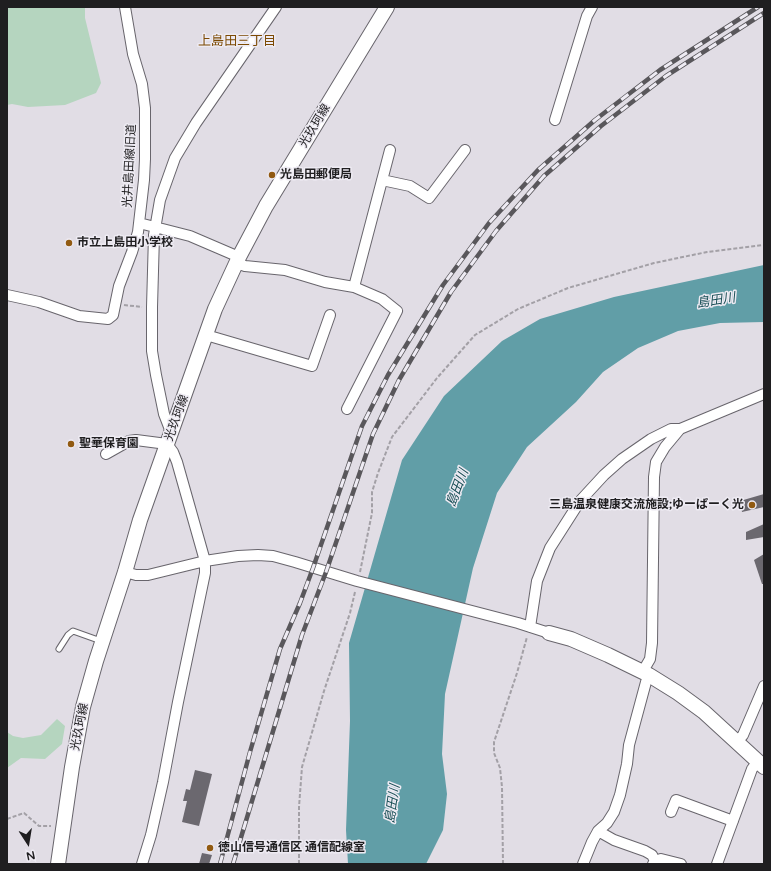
<!DOCTYPE html>
<meta charset="utf-8">
<style>
body{margin:0}
#map{position:relative;width:771px;height:871px;overflow:hidden;background:#e1dde5;font-family:"Varela Round",sans-serif}
canvas{display:block}
.frame{position:absolute;inset:0;border:8px solid #1f1e20;pointer-events:none}
.north{position:absolute;left:8px;top:823px;width:40px;height:40px;-webkit-text-stroke:3px #eeebf3;paint-order:stroke;rotate:168deg;font-size:11px;font-weight:700;line-height:16px;text-align:center;color:#1f1e20}
.north::after{content:'';display:block;margin:auto;width:14px;height:18px;background:#1f1e20;clip-path:polygon(50% 0,100% 100%,50% 72%,0 100%)}
</style>
<div id="map">
<canvas width="771" height="871"></canvas>
<div class="frame"></div>
<div class="north">N</div>
</div>
<script>
const context = document.querySelector('canvas').getContext('2d');
context.lineJoin = 'round';
function fill(path, color) { context.fillStyle = color; context.fill(path, 'evenodd'); }
const toPath = rows => new Path2D(rows.map(r => 'M' + r).join(''));
function stroke(path, color, width, dash) { context.strokeStyle = color; context.lineWidth = width; context.lineCap = dash ? 'butt' : 'round'; context.setLineDash(dash || []); context.stroke(path); }
function drawText(font, color, halo, rows, align = 'center') {
  context.font = font + ' "Varela Round","Noto Sans JP",sans-serif'; context.lineWidth = 3; context.setLineDash([]); context.textBaseline = 'middle'; context.strokeStyle = halo; context.fillStyle = color; for (const [text, x, y, turn = 0] of rows) {
    context.save(); context.translate(x, y); context.rotate((+turn || 0) * Math.PI / 180); context.textAlign = isNaN(turn) ? turn : align; if (halo) context.strokeText(text, 0, 0); context.fillText(text, 0, 0); context.restore();
  }
}
const green = toPath([
 [7,7,85,7,85,18,101,83,96,93,65,105,28,107,12,104,7,105],
 [57,719,65,726,62,744,45,759,21,758,7,768,7,732,13,736,23,738,41,735]
]);
const water = toPath([
 [764,265,764,322,720,323,678,331,638,348,603,372,576,402,527,447,497,493,473,568,445,694,442,754,447,794,443,830,426,864,348,864,346,830,350,721,349,643,402,460,444,396,502,341,540,319,614,297]
]);
const building = toPath([
 [764,494,764,507,742,512,740,501],
 [764,524,764,537,746,540,746,532],
 [764,554,764,584,762,584,754,560],
 [195,770,212,774,199,826,182,822,187,801,183,801,186,789,190,790],
 [202,853,212,855,209,864,199,864]
]);
const path = toPath([
 [124,305,142,307],
 [360,572,372,513,372,492,378,473,392,437,437,378,475,335,518,309,568,288,654,263,707,252,764,245],
 [7,819,24,813,39,826,51,826],
 [299,864,299,807,302,767,324,691,350,613,355,592],
 [503,864,502,787,500,768,494,753,494,742,517,673,527,637]
]);
const lane = toPath([
 [59,649,68,635,73,631,101,641]
]);
const street = toPath([
 [555,120,587,16,592,7],
 [382,180,410,186,429,198,465,150],
 [139,223,190,236,239,257],
 [236,263,245,266,285,270,325,282,354,287,382,299,397,311,347,409],
 [354,287,390,150],
 [7,295,39,302,79,316,108,319,113,315,119,286,132,252,138,232,144,180,145,159,145,108,142,84,133,54,125,7],
 [206,335,312,366,330,315],
 [171,432,164,414,156,375,152,351,152,307,154,235,160,200,175,158,196,123,276,7],
 [106,454,129,441,136,440,167,444,173,452,177,462,205,561,205,573,178,702,163,782,151,835,142,864],
 [125,572,136,575,148,575,205,561,238,556,258,555,273,556,295,562,357,581,518,623,549,633],
 [530,627,537,581,550,548,580,501,604,475,622,459,651,439,671,429,680,429,764,394],
 [643,671,650,659,652,643,654,477,656,462,665,447,680,429],
 [737,742,743,735,764,686],
 [671,812,676,800,733,821],
 [598,831,614,840,645,851,652,855,655,861],
 [583,864,592,842,598,831,607,823,614,812,620,795,627,764,629,745,646,682,649,675],
 [653,864,655,861,661,859,681,864],
 [717,864,752,769,758,761]
]);
const secondary = toPath([
 [549,633,571,639,608,655,649,675,678,693,704,712,764,767],
 [58,864,72,767,83,707,96,661,125,572,140,520,215,309,239,257,266,206,387,7]
]);
const rail = toPath([
 [220,864,250,752,280,649,300,603,313,568,362,426,388,375,443,285,489,223,538,170,595,120,660,70,758,7],
 [233,864,302,635,326,572,373,434,399,380,451,292,496,231,544,176,601,126,666,76,764,13]
]);
const markers = [
 [272,175,4,"#915a11"],
 [69,243,4,"#915a11"],
 [71,444,4,"#915a11"],
 [752,505,4,"#915a11"],
 [210,848,4,"#915a11"]
];
const streetNames = [
 ["光玖珂線",315,126,-59],
 ["光井島田線旧道",130,166,-87],
 ["光玖珂線",177,418,-70],
 ["光玖珂線",80,727,-79]
];
const poiNames = [
 ["光島田郵便局",280,175],
 ["市立上島田小学校",77,243],
 ["聖華保育園",79,444],
 ["三島温泉健康交流施設;ゆーぱーく光",744,505,"right"],
 ["徳山信号通信区 通信配線室",218,848]
];
const neighbourhoodNames = [
 ["上島田三丁目",237,42]
];
const waterNames = [
 ["島田川",716,301,-9],
 ["島田川",458,488,-69],
 ["島田川",393,804,-82]
];
fill(green, '#b5d5bf');
fill(water, '#619ea7');
fill(building, '#6b686f');
stroke(lane, '#68656c', 7);
stroke(street, '#68656c', 12);
stroke(secondary, '#68656c', 16);
stroke(path, '#a3a0a6', 2, [4, 2]);
stroke(lane, '#fff', 5);
stroke(street, '#fff', 10);
stroke(secondary, '#fff', 14);
stroke(rail, '#59575b', 4.5);
stroke(rail, '#eeebf3', 3, [9]);
for (const [x, y, r, color] of markers) { const dot = new Path2D(); dot.arc(x, y, r, 0, 2 * Math.PI); context.fillStyle = color; context.fill(dot); stroke(dot, '#eeebf3', 1.5); }
drawText('12px', '#1f1e20', '#eeebf3', streetNames);
drawText('bold 12px', '#1f1e20', '#eeebf3', poiNames, 'left');
drawText('13px', '#7c4a03', '#eeebf3', neighbourhoodNames);
drawText('italic 13px', '#194f56', '#eeebf3', waterNames);
</script>
